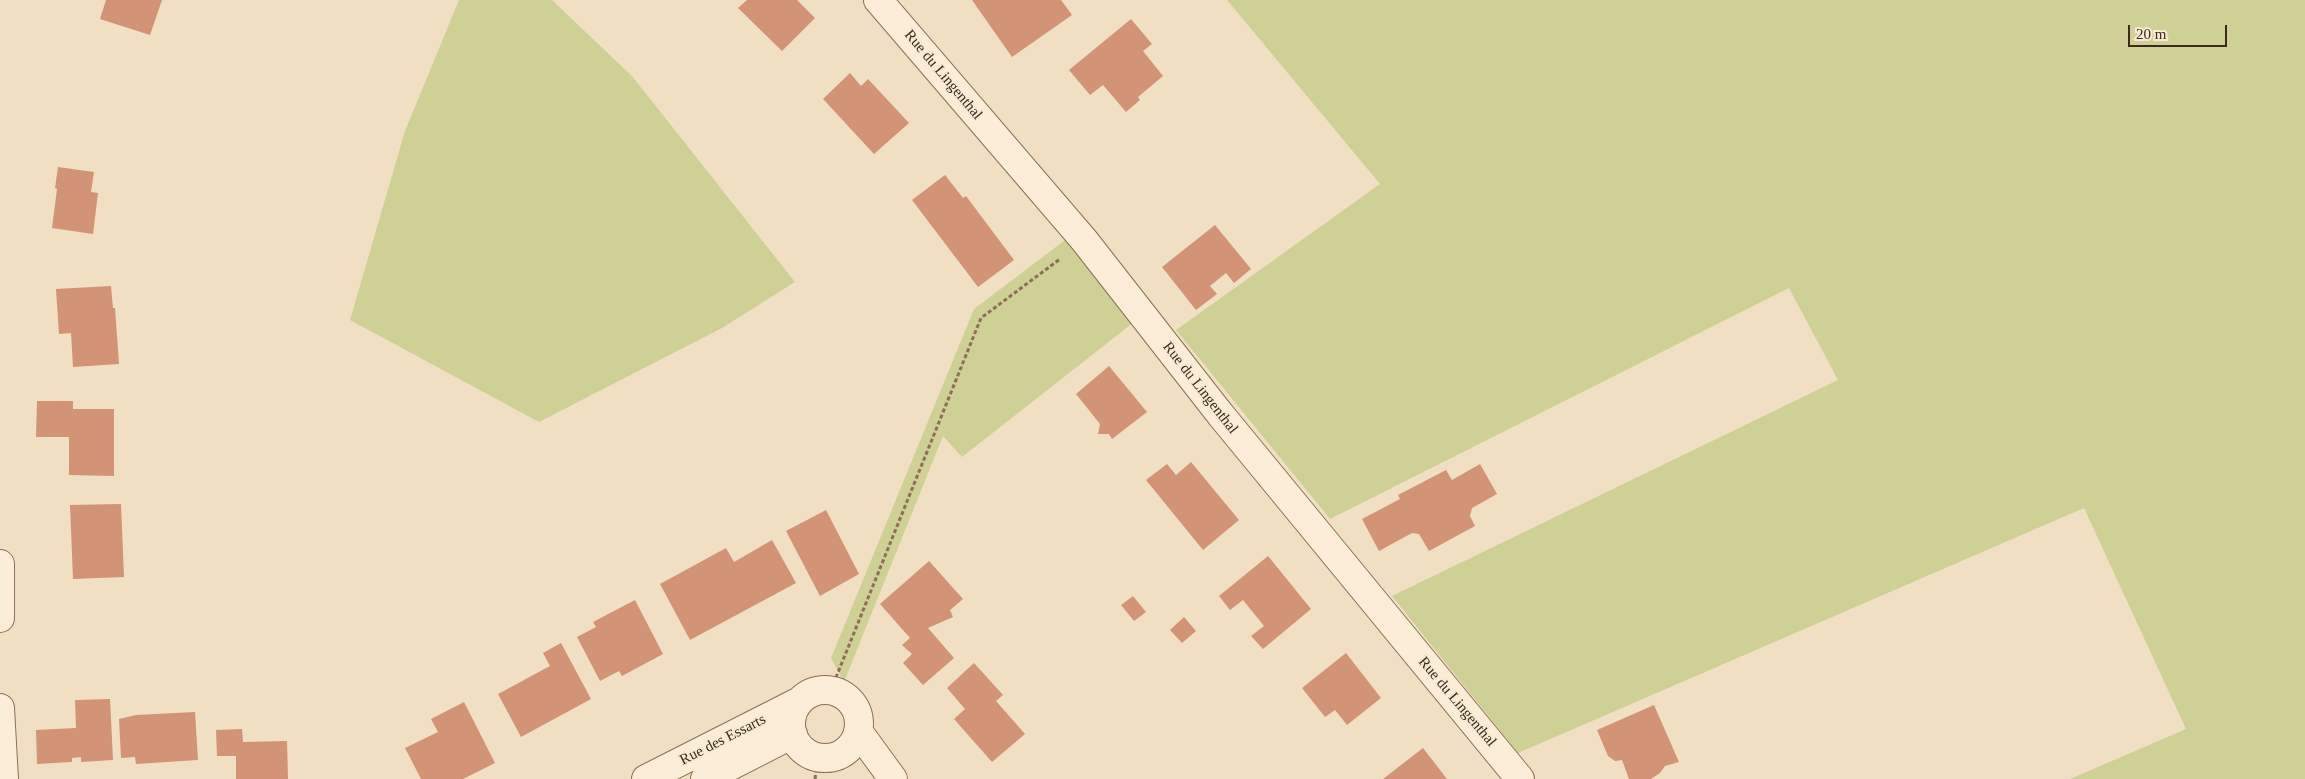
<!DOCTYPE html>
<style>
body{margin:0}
#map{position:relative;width:2305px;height:779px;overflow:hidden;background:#f1dfc3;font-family:"Times New Roman",serif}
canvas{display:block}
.scale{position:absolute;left:2128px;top:25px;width:99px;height:22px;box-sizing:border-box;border:2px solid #3c291d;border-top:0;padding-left:6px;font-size:15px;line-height:18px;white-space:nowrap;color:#3c291d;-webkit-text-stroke:4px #f8ead3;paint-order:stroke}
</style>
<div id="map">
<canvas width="2305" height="779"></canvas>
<div class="scale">20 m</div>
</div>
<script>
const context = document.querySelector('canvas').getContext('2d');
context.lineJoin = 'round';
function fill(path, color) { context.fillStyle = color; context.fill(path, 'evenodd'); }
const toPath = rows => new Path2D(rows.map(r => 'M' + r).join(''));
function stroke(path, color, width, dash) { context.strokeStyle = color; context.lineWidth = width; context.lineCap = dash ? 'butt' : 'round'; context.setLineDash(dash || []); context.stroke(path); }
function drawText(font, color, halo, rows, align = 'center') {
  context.font = font + ' "Times New Roman",serif'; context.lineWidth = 4; context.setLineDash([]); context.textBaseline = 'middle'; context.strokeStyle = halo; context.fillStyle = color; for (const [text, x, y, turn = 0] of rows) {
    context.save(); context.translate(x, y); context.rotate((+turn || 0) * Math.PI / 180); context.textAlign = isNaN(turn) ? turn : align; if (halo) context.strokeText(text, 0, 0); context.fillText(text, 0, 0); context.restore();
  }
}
const green = toPath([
 [459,0,552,0,632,76,795,282,722,328,539,422,350,320,405,131],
 [1227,0,2305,0,2305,779,2070,779,2186,729,2084,508,1518,753,1392,596,1838,380,1789,288,1330,519,1176,330,1380,184],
 [1077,231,1143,315,962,457,943,436,844,682,831,658,974,309]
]);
const building = toPath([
 [106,0,162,0,150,35,100,19],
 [747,0,797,0,815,18,782,51,738,8],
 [972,0,1061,0,1072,15,1012,57],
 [1131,19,1152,44,1143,51,1163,76,1138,97,1140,100,1126,112,1103,85,1090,95,1069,70],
 [850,73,861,86,868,79,909,123,874,154,823,99],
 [58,167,94,172,91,192,98,193,93,234,52,228,57,189,55,188],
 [945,175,963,198,966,196,1014,260,978,287,912,200],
 [1215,225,1251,269,1234,283,1226,273,1210,286,1217,294,1196,310,1162,267],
 [111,286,113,308,115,308,119,364,73,367,71,333,59,334,56,289],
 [1109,366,1147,412,1112,439,1109,434,1098,434,1100,424,1076,394],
 [37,401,73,401,73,409,114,409,114,476,69,475,69,437,36,437],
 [1191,462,1239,520,1203,550,1146,480,1167,464,1176,475],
 [1480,464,1497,494,1472,508,1470,516,1475,526,1429,551,1419,534,1412,533,1379,551,1362,519,1400,499,1398,495,1446,470,1452,480],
 [121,504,124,577,73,579,70,505],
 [826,510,859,574,820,596,786,531],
 [772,540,796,583,690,640,660,584,726,548,734,562],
 [1268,556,1311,609,1263,649,1251,636,1264,626,1243,600,1230,610,1219,596],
 [929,561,963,599,950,610,953,617,928,628,954,658,923,685,903,663,912,654,902,645,910,638,880,604],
 [1133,596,1146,612,1134,621,1121,605],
 [635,600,663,654,622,676,619,671,600,681,577,637,596,627,593,622],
 [1184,617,1196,631,1182,643,1170,630],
 [561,643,591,699,521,737,498,694,550,666,543,653],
 [1346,653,1381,698,1347,725,1335,710,1325,717,1302,688],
 [974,663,1003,695,996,701,1025,734,992,762,954,719,965,709,947,688],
 [110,699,113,760,81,762,81,757,72,758,72,762,37,764,36,730,76,728,75,700],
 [464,702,495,763,463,779,421,779,405,748,438,732,431,719],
 [1654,705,1679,762,1665,766,1660,773,1651,779,1629,779,1622,760,1615,761,1608,756,1597,730],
 [195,712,198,760,136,764,135,757,121,758,119,719,136,715],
 [242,729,243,742,287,741,288,779,236,779,236,756,217,756,216,730],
 [1423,748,1447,779,1383,779]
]);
const path = toPath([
 [832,690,837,675,981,318,1060,259],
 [815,779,818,757]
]);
const minor = toPath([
 [0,564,0,618],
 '791 724a34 34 0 1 1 68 0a34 34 0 1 1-68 0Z',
 [0,708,4,779],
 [858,731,893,779],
 [646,779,800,701],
 [705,779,793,734]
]);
const tertiary = toPath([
 [878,0,1084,240,1220,414,1520,779]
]);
const streetNames = [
 ["Rue du Lingenthal",943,75,50],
 ["Rue du Lingenthal",1200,388,52],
 ["Rue du Lingenthal",1457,702,50],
 ["Rue des Essarts",723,740,-27]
];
fill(green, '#cfd096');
fill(building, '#d29376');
stroke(minor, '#8d6f58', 30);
stroke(tertiary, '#8d6f58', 30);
stroke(path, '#8d6f58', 3, [4, 2.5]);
stroke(minor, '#fbedd7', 28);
stroke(tertiary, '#fbedd7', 28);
drawText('15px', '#3c291d', '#f8ead3', streetNames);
</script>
